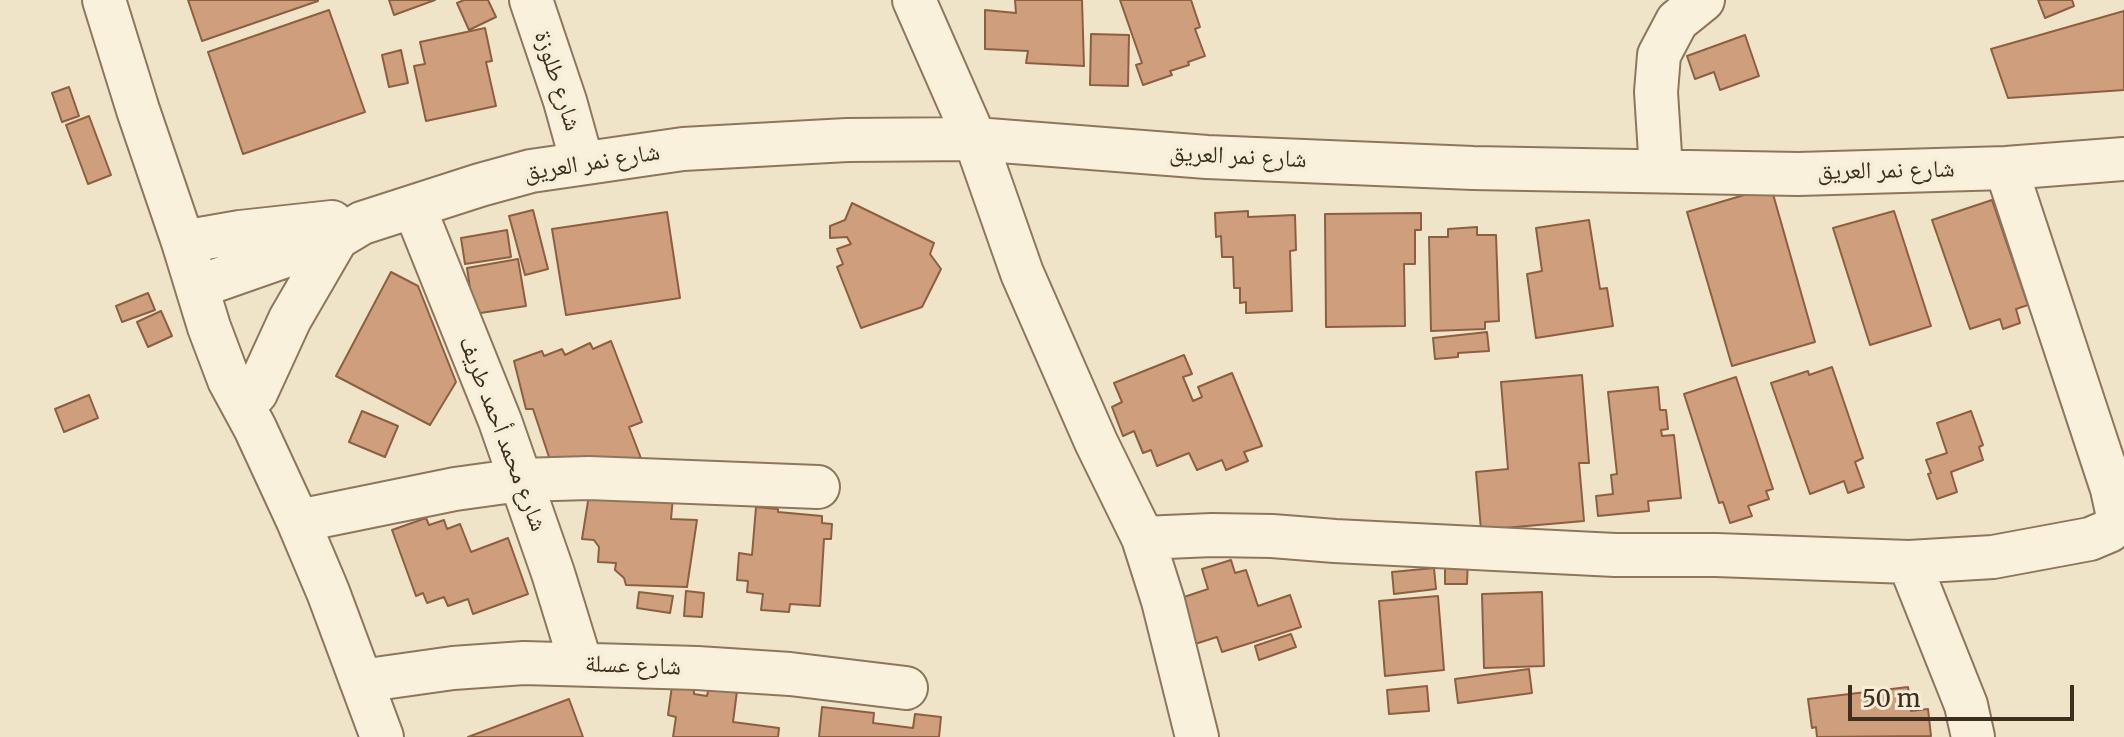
<!DOCTYPE html>
<meta charset="utf-8">
<style>
body{margin:0}
#map{position:relative;width:2124px;height:737px;overflow:hidden;background:#f0e4c8;font-family:Merriweather,serif}
canvas{display:block}
.scale{position:absolute;left:1848px;top:685px;width:226px;height:36px;box-sizing:border-box;border:4px solid #3d2e20;border-top:0;padding-left:10px;font-size:24px;line-height:28px;white-space:nowrap;color:#3d2e20;-webkit-text-stroke:6px #f7eed8;paint-order:stroke}
</style>
<div id="map">
<canvas width="2124" height="737"></canvas>
<div class="scale">50 m</div>
</div>
<script>
const context = document.querySelector('canvas').getContext('2d');
context.lineJoin = 'round';
function fill(path, color) { context.fillStyle = color; context.fill(path, 'evenodd'); }
const toPath = rows => new Path2D(rows.map(r => 'M' + r).join(''));
function stroke(path, color, width, dash) { context.strokeStyle = color; context.lineWidth = width; context.lineCap = dash ? 'butt' : 'round'; context.setLineDash(dash || []); context.stroke(path); }
function drawText(font, color, halo, rows, align = 'center') {
  context.font = font + ' Merriweather,"Noto Naskh Arabic",serif'; context.lineWidth = 8; context.setLineDash([]); context.textBaseline = 'middle'; context.strokeStyle = halo; context.fillStyle = color; for (const [text, x, y, turn = 0] of rows) {
    context.save(); context.translate(x, y); context.rotate((+turn || 0) * Math.PI / 180); context.textAlign = isNaN(turn) ? turn : align; if (halo) context.strokeText(text, 0, 0); context.fillText(text, 0, 0); context.restore();
  }
}
const building = toPath([
 [188,0,318,0,318,1,202,41,188,0],
 [389,0,435,0,394,15,389,0],
 [464,0,488,0,496,17,469,30,457,3,464,0],
 [1015,0,1082,0,1084,66,1026,63,1028,51,985,49,985,10,1016,13,1015,0],
 [1120,0,1191,0,1200,27,1195,29,1205,56,1188,62,1189,65,1170,71,1172,75,1143,85,1136,65,1142,63,1120,0],
 [2038,0,2072,0,2074,6,2045,18,2038,0],
 [329,10,365,112,243,154,208,52,329,10],
 [2124,11,2124,90,2008,98,1991,49,2124,11],
 [485,28,492,61,486,62,496,106,426,121,414,66,425,64,420,42,485,28],
 [1091,34,1129,35,1128,86,1090,85,1091,34],
 [1745,35,1759,76,1720,90,1714,72,1695,79,1687,56,1745,35],
 [401,50,408,83,389,87,382,55,401,50],
 [69,87,79,116,62,122,52,93,69,87],
 [89,116,111,175,88,184,66,125,89,116],
 [1771,187,1815,342,1732,366,1687,212,1771,187],
 [1992,200,2028,305,2016,309,2020,323,2003,329,2000,319,1970,329,1932,220,1992,200],
 [852,203,934,243,930,254,941,269,922,307,861,328,837,267,843,264,837,249,851,244,847,237,830,238,830,226,845,220,852,203],
 [533,210,548,269,525,275,509,216,533,210],
 [1248,211,1248,217,1295,215,1296,250,1290,251,1292,311,1246,313,1246,302,1240,303,1240,288,1234,288,1233,257,1222,257,1221,236,1216,237,1215,213,1248,211],
 [1894,211,1931,326,1870,345,1833,228,1894,211],
 [667,212,680,298,566,315,552,229,667,212],
 [1421,213,1421,230,1415,230,1415,264,1404,264,1405,326,1326,327,1325,214,1421,213],
 [1589,220,1600,289,1607,288,1613,326,1536,338,1527,274,1542,271,1536,228,1589,220],
 [1477,227,1477,235,1496,235,1499,321,1485,322,1485,329,1431,331,1429,237,1448,237,1448,229,1477,227],
 [507,230,511,257,465,264,461,238,507,230],
 [518,259,526,306,474,314,467,268,518,259],
 [391,272,418,286,456,382,430,425,336,376,391,272],
 [148,293,155,310,122,322,116,306,148,293],
 [161,311,172,336,148,347,137,322,161,311],
 [1487,332,1489,351,1458,353,1458,357,1435,359,1433,338,1487,332],
 [611,341,642,422,629,427,642,461,550,460,533,409,526,409,514,361,542,351,544,356,562,349,565,355,590,343,593,349,611,341],
 [1184,355,1192,374,1183,377,1193,401,1202,397,1198,387,1232,373,1262,446,1244,452,1248,461,1226,470,1222,460,1197,470,1189,453,1157,466,1151,450,1143,453,1134,431,1123,436,1112,407,1122,402,1114,383,1184,355],
 [1832,367,1863,458,1855,462,1864,487,1848,493,1844,481,1810,494,1771,383,1808,371,1809,375,1832,367],
 [1582,375,1589,463,1579,463,1584,521,1481,530,1476,472,1508,469,1501,382,1582,375],
 [1736,377,1773,489,1766,491,1769,499,1748,506,1752,516,1730,523,1723,502,1719,503,1684,394,1736,377],
 [1658,387,1660,410,1666,410,1668,429,1661,430,1662,436,1674,435,1681,498,1648,501,1649,511,1598,516,1596,496,1613,494,1611,475,1617,474,1608,392,1658,387],
 [89,395,98,418,64,432,55,409,89,395],
 [362,411,398,426,385,457,349,442,362,411],
 [1971,411,1983,445,1979,447,1983,460,1951,472,1957,492,1937,499,1928,474,1931,473,1926,460,1947,453,1937,423,1971,411],
 [589,495,673,497,671,519,697,520,687,587,626,585,624,578,615,570,616,563,598,562,599,547,594,540,582,539,589,495],
 [756,507,778,509,778,512,822,516,822,523,832,524,831,539,824,539,820,606,790,604,789,612,761,610,763,594,747,592,748,581,737,580,739,553,752,555,756,507],
 [426,518,429,525,444,520,447,529,460,524,471,552,508,538,528,594,473,614,468,599,448,606,444,597,427,603,423,593,416,596,392,530,426,518],
 [1445,558,1468,559,1467,584,1445,584,1445,558],
 [1231,560,1235,573,1246,570,1258,606,1290,595,1301,627,1222,652,1217,637,1195,644,1181,598,1208,589,1202,569,1231,560],
 [1434,568,1436,589,1394,594,1392,572,1434,568],
 [686,591,704,593,702,617,684,616,686,591],
 [639,592,673,596,670,613,637,608,639,592],
 [1542,592,1544,666,1484,668,1482,594,1542,592],
 [1438,596,1444,670,1385,676,1379,601,1438,596],
 [1291,634,1296,647,1259,660,1255,646,1291,634],
 [1529,669,1532,693,1458,703,1455,679,1529,669],
 [672,686,694,689,694,694,707,696,709,687,737,691,733,722,779,728,778,737,673,737,676,717,668,715,672,686],
 [1427,686,1429,711,1389,714,1387,690,1427,686],
 [1908,687,1911,711,1928,709,1931,736,1817,737,1816,727,1812,728,1808,699,1908,687],
 [569,699,583,737,468,737,569,699],
 [822,707,874,713,873,723,913,728,915,714,941,717,939,737,819,737,822,707]
]);
const minor = toPath([
 [104,0,138,110,183,242,209,327,229,380,255,428,298,521,328,592,382,737],
 [531,0,565,101,582,162],
 [914,0,975,139,1022,273,1096,442,1143,538,1163,601,1197,737],
 [1661,170,1656,92,1659,55,1677,21,1703,0],
 [414,207,500,421,553,573,581,664],
 [183,242,240,232,332,222],
 [197,287,337,238,362,223,480,185,531,171,683,149,847,140,975,139,1207,157,1473,168,1798,174,2006,168,2124,159],
 [256,393,290,319,337,238],
 [298,521,455,489,520,480,589,478,818,487],
 [1143,538,1212,535,1272,536,1335,541,1615,555,1716,555,1909,562,1966,705,1973,737],
 [1909,562,1993,557,2090,539,2109,531,2116,523,2117,512,2112,489,2006,168],
 [361,681,453,668,524,663,697,668,790,674,906,688]
]);
const streetNames = [
 ["شارع طلوزة",557,81,72],
 ["شارع نمر العريق",1238,157,3],
 ["شارع نمر العريق",592,163,-9],
 ["شارع نمر العريق",1886,171,-1],
 ["شارع محمد أحمد طريف",502,434,69],
 ["شارع عسلة",633,666,2]
];
fill(building, '#cf9f7d');
stroke(building, '#8d5f41', 2);
stroke(minor, '#8d765c', 46);
stroke(minor, '#faf1dc', 42);
drawText('24px', '#3d2e20', '#f7eed8', streetNames);
</script>
